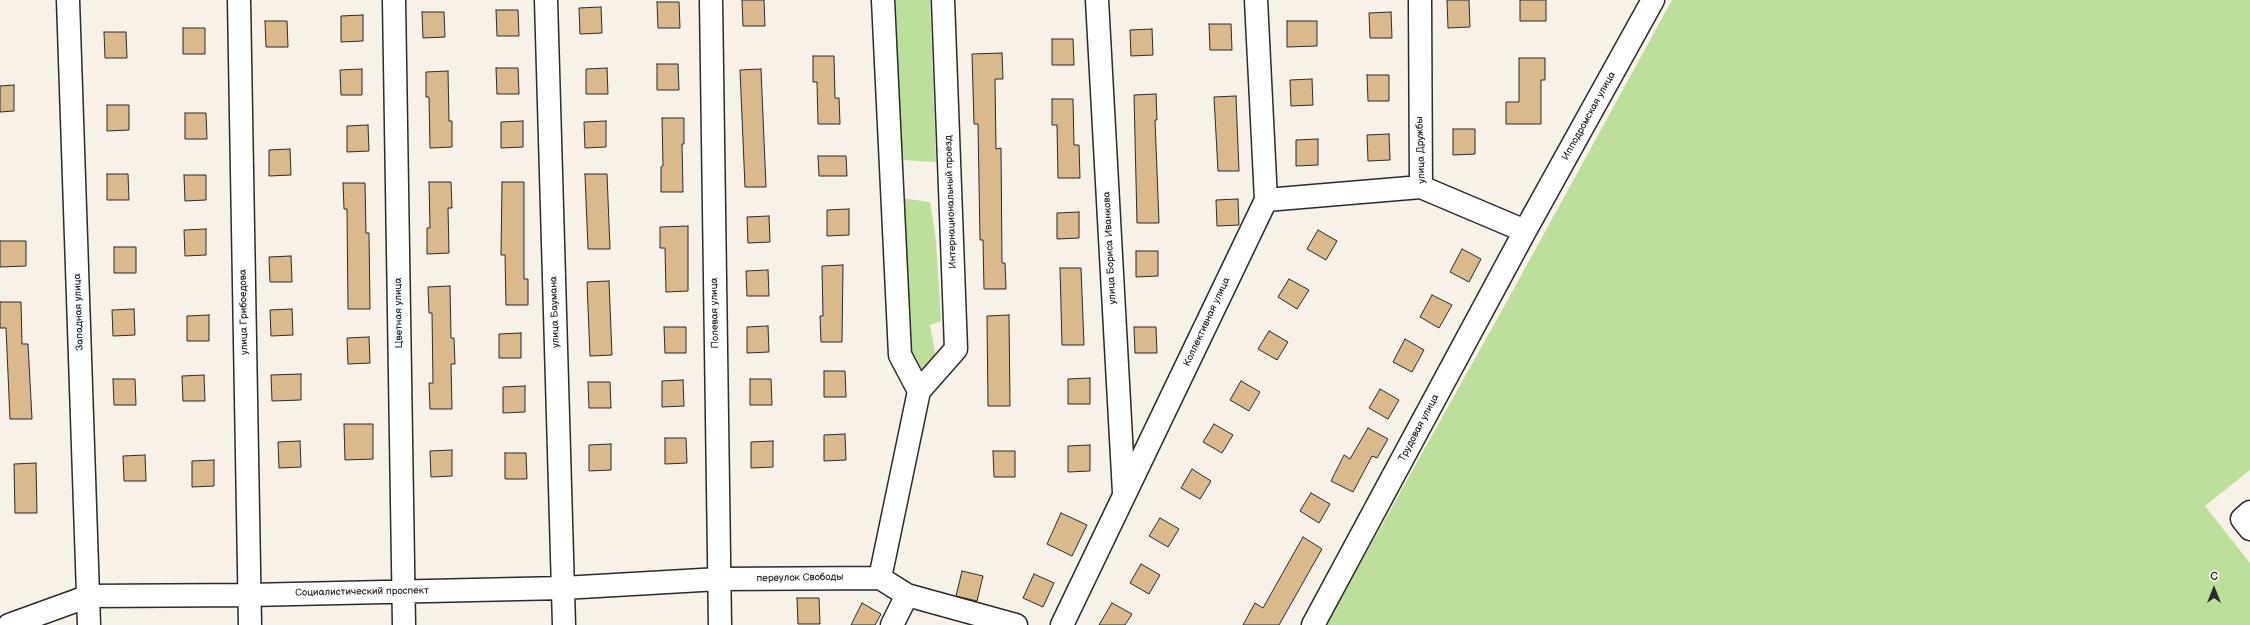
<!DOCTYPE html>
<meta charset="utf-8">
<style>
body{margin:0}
#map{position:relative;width:2250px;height:625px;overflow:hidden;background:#f8f1e8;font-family:"Balsamiq Sans",sans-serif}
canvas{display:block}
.north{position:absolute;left:2194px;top:569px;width:40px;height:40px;-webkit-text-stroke:3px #fff;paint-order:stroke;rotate:0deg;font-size:11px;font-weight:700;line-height:16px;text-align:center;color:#2b2b2b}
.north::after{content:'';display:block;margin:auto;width:14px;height:18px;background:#2b2b2b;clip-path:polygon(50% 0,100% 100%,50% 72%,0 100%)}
</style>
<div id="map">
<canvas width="2250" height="625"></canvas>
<div class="north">С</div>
</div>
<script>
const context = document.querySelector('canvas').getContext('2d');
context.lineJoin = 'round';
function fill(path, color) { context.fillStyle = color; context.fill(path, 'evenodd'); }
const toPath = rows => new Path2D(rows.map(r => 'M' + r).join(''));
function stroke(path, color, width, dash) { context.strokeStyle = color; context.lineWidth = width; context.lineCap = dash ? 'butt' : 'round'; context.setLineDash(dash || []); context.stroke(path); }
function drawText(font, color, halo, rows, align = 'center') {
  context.font = font + ' "Balsamiq Sans",sans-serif'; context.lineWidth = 4; context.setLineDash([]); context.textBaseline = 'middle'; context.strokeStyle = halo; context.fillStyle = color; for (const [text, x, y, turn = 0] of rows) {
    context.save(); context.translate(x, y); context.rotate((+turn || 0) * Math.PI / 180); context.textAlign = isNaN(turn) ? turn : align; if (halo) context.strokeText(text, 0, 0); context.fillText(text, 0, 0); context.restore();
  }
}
const green = toPath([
 [891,0,930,0,936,162,902,160],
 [1672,0,2250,0,2250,470,2205,506,2250,563,2250,625,1326,625,1506,303],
 [901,198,930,202,936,240,941,321,930,325,936,358,930,365,918,370,907,355]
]);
const building = toPath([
 [742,0,764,0,765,26,743,26,742,0],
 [1447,0,1469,0,1470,27,1448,28,1447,0],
 [1520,0,1546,0,1546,21,1520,21,1520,0],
 [657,2,679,2,680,28,658,28,657,2],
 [601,7,602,33,580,34,579,8,601,7],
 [496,10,518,10,519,36,497,36,496,10],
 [422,12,444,12,445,37,423,38,422,12],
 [1391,12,1392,38,1370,38,1369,13,1391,12],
 [363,15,363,41,341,42,341,16,363,15],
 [265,21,287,21,288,47,266,47,265,21],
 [1287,21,1317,21,1317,46,1287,47,1287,21],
 [1209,24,1231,24,1232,50,1210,50,1209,24],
 [183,28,205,28,205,54,183,54,183,28],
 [1152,29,1153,55,1131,56,1130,30,1152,29],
 [104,32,126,32,127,58,105,58,104,32],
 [1052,39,1073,39,1074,65,1052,65,1052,39],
 [1002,53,1003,79,995,79,996,149,1001,148,1002,263,1005,263,1006,289,984,289,983,240,980,240,978,124,974,124,972,54,1002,53],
 [813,56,834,56,835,98,839,98,840,124,818,124,817,82,813,82,813,56],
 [1519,58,1545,58,1545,80,1541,80,1541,124,1506,124,1506,102,1519,102,1519,58],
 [657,64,678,64,679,90,657,90,657,64],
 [496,68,518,68,519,94,497,94,496,68],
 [607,68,608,94,586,94,586,69,607,68],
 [362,69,362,95,341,95,340,70,362,69],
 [761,69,766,187,745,187,740,70,761,69],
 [448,71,449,121,452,121,452,147,430,148,429,97,426,97,426,72,448,71],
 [1367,75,1389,75,1389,101,1368,101,1367,75],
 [1312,79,1313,105,1291,106,1290,80,1312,79],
 [14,85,14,111,0,112,0,86,14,85],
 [1156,94,1157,120,1155,120,1159,223,1137,223,1134,95,1156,94],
 [1236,96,1239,171,1218,171,1214,97,1236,96],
 [1052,99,1073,99,1074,145,1079,145,1080,178,1058,178,1057,125,1052,125,1052,99],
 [107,105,129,105,129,130,107,131,107,105],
 [185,113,206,113,207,139,185,139,185,113],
 [662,118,684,118,684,144,682,144,683,192,661,192,661,167,663,166,662,118],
 [523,121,523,147,501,148,501,122,523,121],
 [606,121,606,147,585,148,584,122,606,121],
 [368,125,369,151,347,152,347,126,368,125],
 [1453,129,1475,129,1475,154,1453,155,1453,129],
 [1389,134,1390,160,1368,161,1367,135,1389,134],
 [1318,139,1318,165,1296,166,1296,140,1318,139],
 [290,149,291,175,269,176,269,150,290,149],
 [818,156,846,156,847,176,819,176,818,156],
 [107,174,128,174,129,200,107,200,107,174],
 [585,174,607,174,610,249,588,249,585,174],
 [184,175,206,175,206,200,185,201,184,175],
 [429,182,451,182,452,208,448,208,449,253,427,254,427,228,430,228,429,182],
 [502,182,524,182,524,279,528,279,528,305,506,305,505,255,501,255,502,182],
 [343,183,365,183,366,233,369,233,370,309,348,309,347,209,344,209,343,183],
 [1238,199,1239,225,1217,226,1216,200,1238,199],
 [849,209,849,235,827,236,827,210,849,209],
 [1079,212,1079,238,1057,239,1057,213,1079,212],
 [769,216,770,242,748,243,747,217,769,216],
 [688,226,688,291,666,292,665,248,660,248,660,227,688,226],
 [206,229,206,255,185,256,184,230,206,229],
 [1318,230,1337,241,1326,260,1307,249,1318,230],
 [0,241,26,241,26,266,0,267,0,241],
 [114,247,136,247,136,273,114,273,114,247],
 [1462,249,1481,259,1469,282,1450,272,1462,249],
 [1136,251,1158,251,1158,276,1136,277,1136,251],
 [291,256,292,282,270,282,269,257,291,256],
 [843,265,842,342,821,342,820,316,823,316,822,266,843,265],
 [1060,268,1081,268,1084,345,1062,345,1060,268],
 [768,270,769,296,747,296,746,271,768,270],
 [1289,279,1309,290,1297,309,1278,297,1289,279],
 [609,281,612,355,590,356,587,282,609,281],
 [450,286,451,338,454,338,455,364,451,364,452,409,430,409,429,383,433,383,432,313,429,313,428,287,450,286],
 [1432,295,1452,305,1439,328,1420,317,1432,295],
 [0,302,21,302,22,344,28,344,32,419,10,419,6,328,0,328,0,302],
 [134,309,135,335,113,336,112,310,134,309],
 [292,309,293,335,271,336,270,310,292,309],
 [209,315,209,341,187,341,187,316,209,315],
 [1009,315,1010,406,988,406,987,316,1009,315],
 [768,326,769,352,747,353,747,327,768,326],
 [664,327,686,327,686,353,665,353,664,327],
 [1134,327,1156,327,1157,353,1135,353,1134,327],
 [1269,331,1288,342,1277,360,1258,349,1269,331],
 [521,333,521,358,499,358,499,334,521,333],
 [369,337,370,363,348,364,347,338,369,337],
 [1405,339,1424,350,1412,372,1393,362,1405,339],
 [824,371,845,371,846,397,824,397,824,371],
 [301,374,301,400,272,401,271,375,301,374],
 [204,375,205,401,183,401,182,376,204,375],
 [1090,378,1090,404,1068,404,1068,379,1090,378],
 [113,379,135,379,136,405,114,405,113,379],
 [750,379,771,379,772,405,750,405,750,379],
 [683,380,684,406,662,407,662,381,683,380],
 [1241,381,1260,392,1249,411,1230,400,1241,381],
 [588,382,610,382,611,408,589,408,588,382],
 [525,386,525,412,503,413,503,387,525,386],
 [1380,389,1399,400,1388,419,1369,408,1380,389],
 [344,424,373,424,373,459,345,460,344,424],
 [1214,424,1233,435,1222,453,1203,442,1214,424],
 [1368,428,1388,439,1377,458,1372,456,1353,492,1331,481,1344,455,1350,459,1368,428],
 [845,434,846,460,824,461,824,435,845,434],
 [665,438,686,438,687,463,665,464,665,438],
 [300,441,301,467,279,468,278,442,300,441],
 [773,441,773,467,751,468,751,442,773,441],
 [611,444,611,470,589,471,589,445,611,444],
 [1090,445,1090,471,1068,472,1068,446,1090,445],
 [452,450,452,476,431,477,430,451,452,450],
 [993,451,1015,451,1015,477,994,477,993,451],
 [505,453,526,453,527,479,505,479,505,453],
 [145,455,146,481,124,481,123,456,145,455],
 [214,460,214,486,192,487,192,461,214,460],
 [36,463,37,513,15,513,14,464,36,463],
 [1192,469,1211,481,1200,499,1181,488,1192,469],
 [1311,493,1330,504,1319,523,1300,511,1311,493],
 [1061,513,1087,525,1072,556,1047,544,1061,513],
 [1160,518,1179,529,1168,547,1149,536,1160,518],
 [1303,537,1322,549,1279,625,1243,625,1255,603,1263,608,1303,537],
 [1141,564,1160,575,1149,594,1130,583,1141,564],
 [962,571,983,576,977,601,956,596,962,571],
 [1034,574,1054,583,1043,607,1023,598,1034,574],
 [797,598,819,598,820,624,798,624,797,598],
 [862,603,881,614,875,625,851,625,862,603],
 [1112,603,1132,614,1125,625,1099,625,1112,603]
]);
const minor = toPath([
 [68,0,89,625],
 [239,0,250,625],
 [394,0,404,625],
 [546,0,564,625],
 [711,0,720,625],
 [883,0,900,355,919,391,880,578,907,595,892,625],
 [1097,0,1124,493],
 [1420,0,1421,187,1525,231],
 [1266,200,1421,187],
 [919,391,956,349,943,0],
 [2250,512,2242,519,2250,529],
 [907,595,1016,625],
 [9,625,89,596,249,595,563,588,719,579,880,578],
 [1062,625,1266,200,1256,0],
 [1313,625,1525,231,1653,0]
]);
const streetNames = [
 ["Ипподромская улица",1589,116,-61],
 ["улица Дружбы",1421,150,-92],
 ["Интернациональный проезд",951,202,-92],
 ["улица Бориса Иванкова",1110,248,-93],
 ["Западная улица",79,312,-92],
 ["улица Грибоедова",244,312,-91],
 ["улица Баумана",555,312,-92],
 ["Цветная улица",399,313,-91],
 ["Полевая улица",715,313,-91],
 ["Коллективная улица",1207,322,-65],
 ["Трудовая улица",1419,428,-62],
 ["переулок Свободы",800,578,-1],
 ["Социалистический проспект",362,592,-1]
];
fill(green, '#bce09b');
fill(building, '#dab98d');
stroke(building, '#2b2b2b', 1);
stroke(minor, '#2b2b2b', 25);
stroke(minor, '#fff', 22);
drawText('10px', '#2b2b2b', '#fff', streetNames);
</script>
